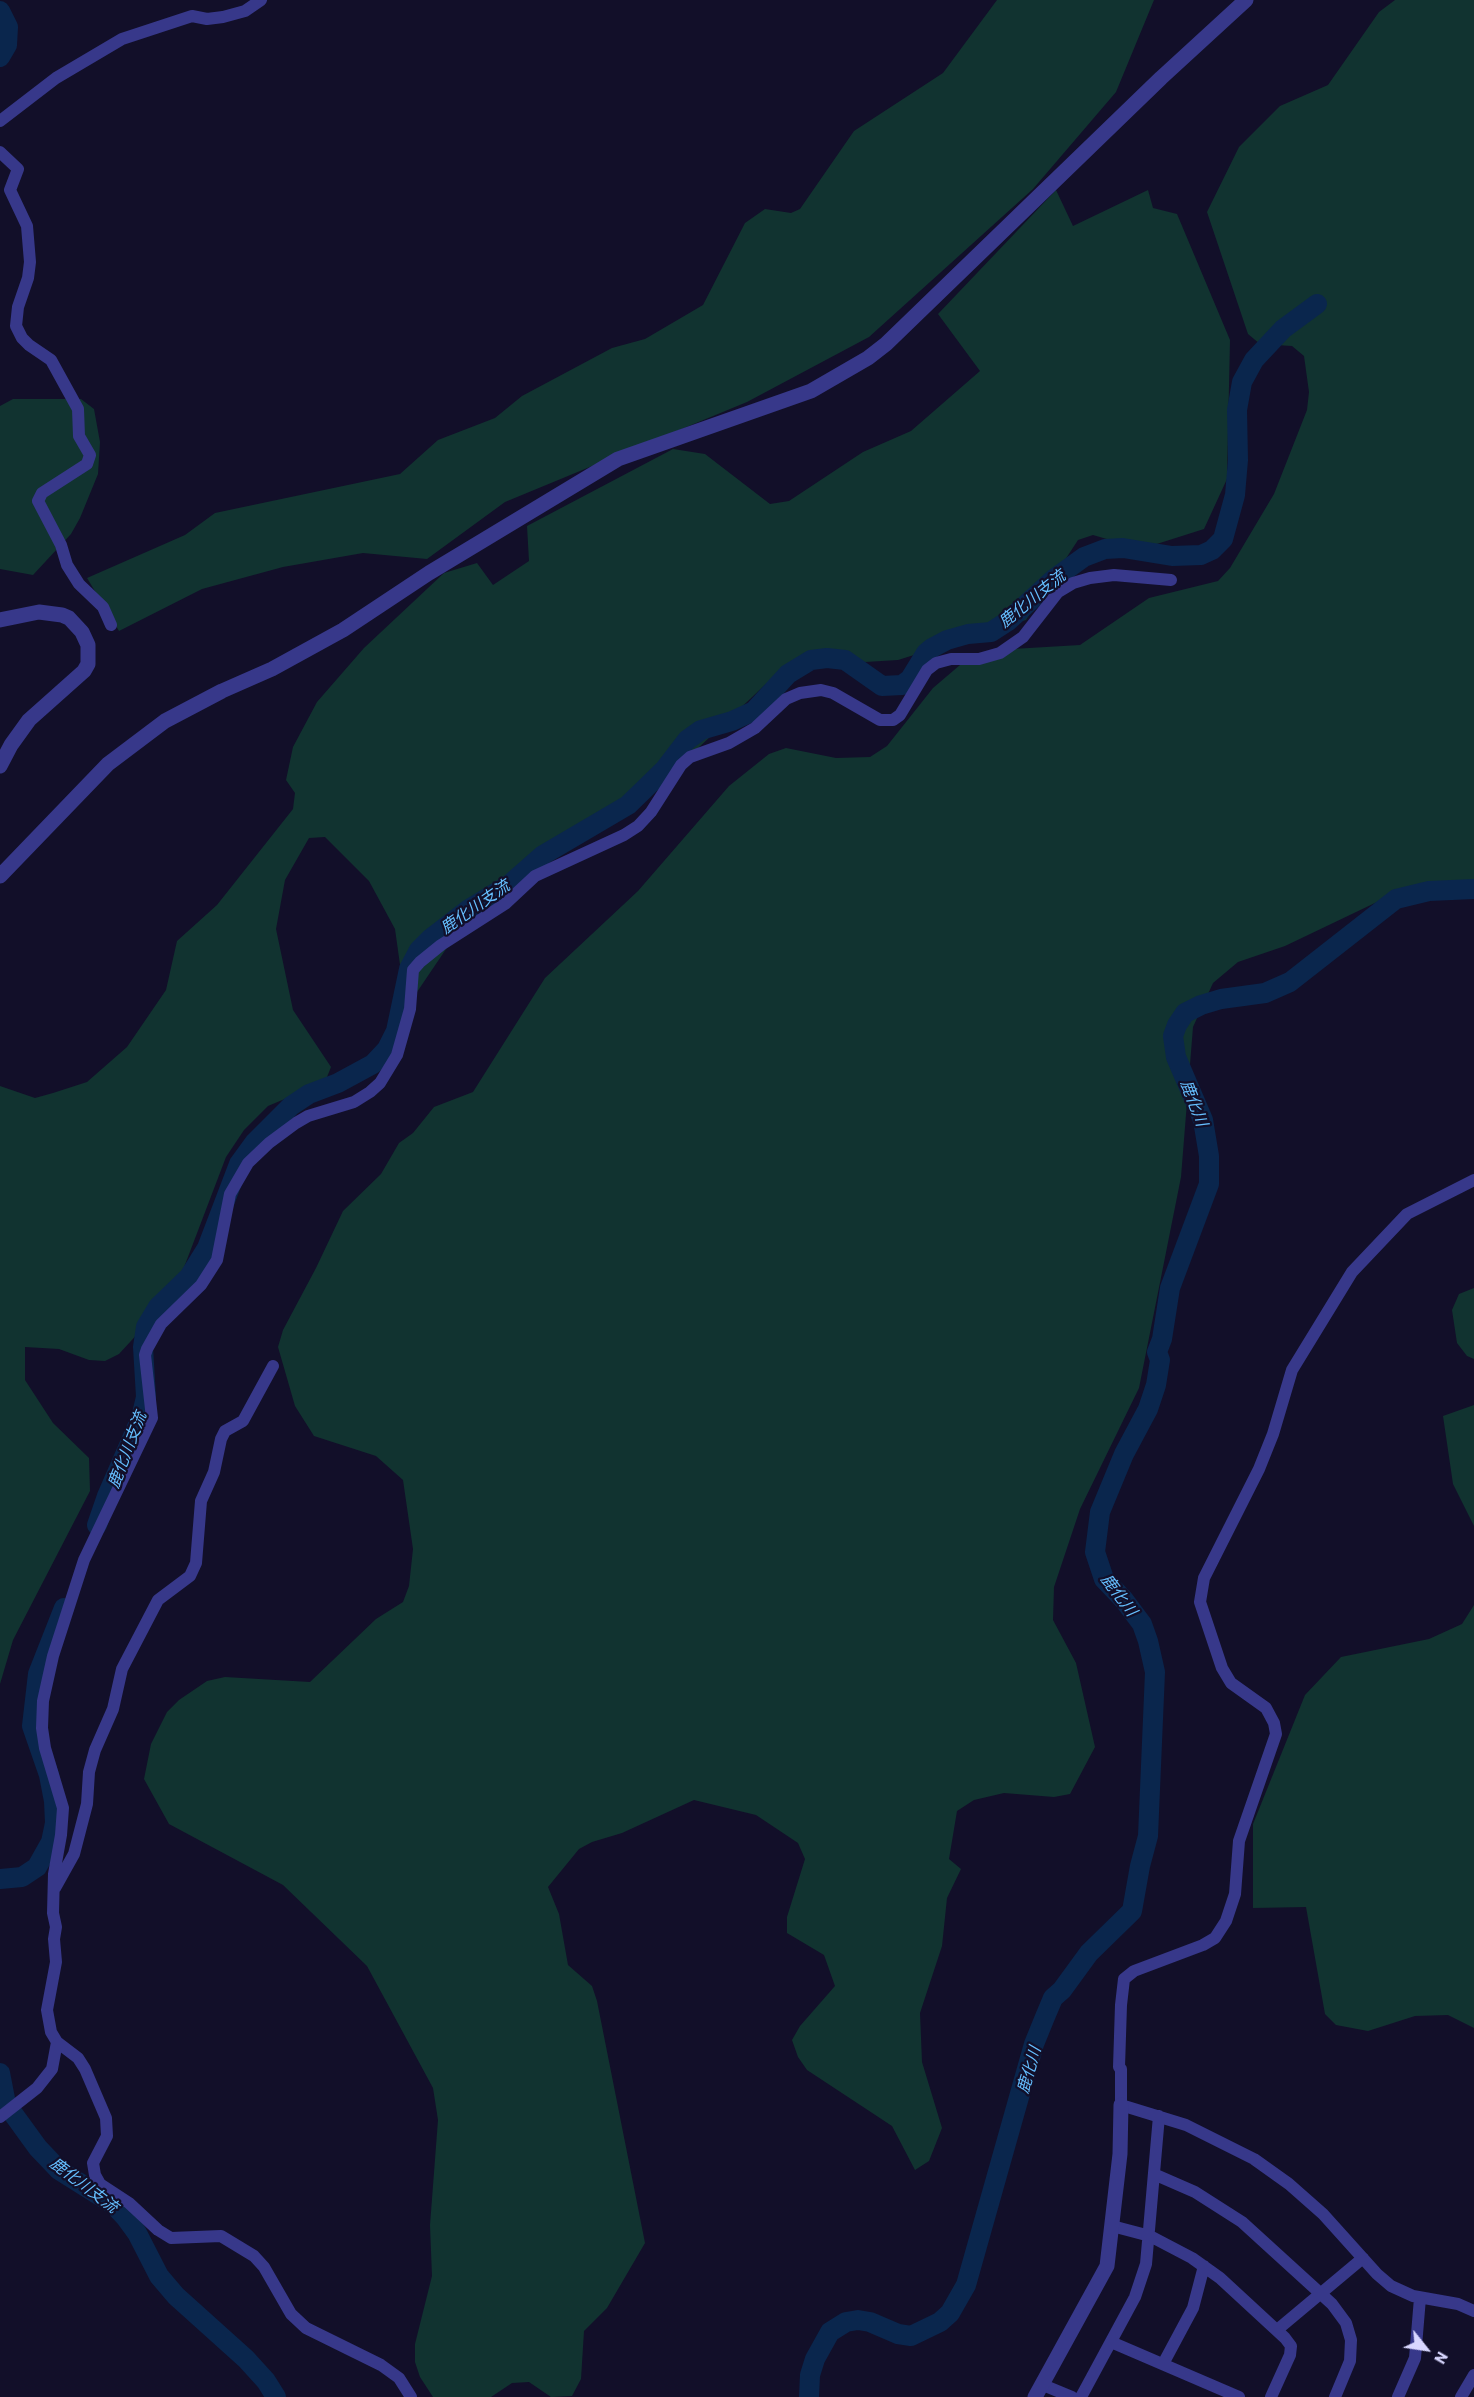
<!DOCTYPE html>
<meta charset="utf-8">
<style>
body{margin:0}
#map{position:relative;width:1474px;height:2397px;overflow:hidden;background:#120f29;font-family:Barlow,sans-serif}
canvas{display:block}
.north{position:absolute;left:1396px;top:2319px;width:60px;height:60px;-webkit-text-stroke:4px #120f29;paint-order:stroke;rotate:120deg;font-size:16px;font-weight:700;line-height:24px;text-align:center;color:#d9d7ff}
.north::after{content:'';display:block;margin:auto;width:21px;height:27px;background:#d9d7ff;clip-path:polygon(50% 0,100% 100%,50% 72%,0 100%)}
</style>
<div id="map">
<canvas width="1474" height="2397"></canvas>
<div class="north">N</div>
</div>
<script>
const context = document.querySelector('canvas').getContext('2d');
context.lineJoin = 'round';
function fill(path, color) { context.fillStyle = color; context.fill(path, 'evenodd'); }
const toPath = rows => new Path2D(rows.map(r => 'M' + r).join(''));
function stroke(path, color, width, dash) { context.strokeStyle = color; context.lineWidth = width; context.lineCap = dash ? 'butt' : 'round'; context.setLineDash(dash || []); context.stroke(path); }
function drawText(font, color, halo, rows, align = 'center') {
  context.font = font + ' Barlow,"Noto Sans JP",sans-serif'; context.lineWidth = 4.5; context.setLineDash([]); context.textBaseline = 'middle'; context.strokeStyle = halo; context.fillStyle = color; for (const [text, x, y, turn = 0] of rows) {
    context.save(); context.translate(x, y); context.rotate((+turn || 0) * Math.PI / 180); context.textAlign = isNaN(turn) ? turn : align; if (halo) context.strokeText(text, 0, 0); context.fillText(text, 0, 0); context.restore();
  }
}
const green = toPath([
 [997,0,1154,0,1116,92,1033,189,869,337,747,402,505,502,427,559,363,553,283,567,202,589,119,631,87,578,185,535,215,513,400,474,438,440,495,418,522,396,612,348,645,339,703,305,745,223,765,209,791,213,800,209,854,131,943,73],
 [1395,0,1474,0,1474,896,1426,891,1377,902,1285,946,1238,962,1213,983,1193,1027,1181,1177,1139,1388,1080,1509,1054,1587,1053,1620,1076,1663,1095,1747,1070,1794,1054,1797,1004,1793,974,1800,957,1811,949,1859,961,1869,947,1898,942,1946,920,2013,922,2062,942,2128,929,2161,915,2170,892,2126,807,2070,798,2057,792,2040,800,2026,835,1986,824,1955,787,1933,787,1917,805,1859,798,1843,756,1815,694,1800,622,1833,592,1842,579,1849,548,1887,559,1914,568,1965,592,1986,597,2001,645,2243,607,2308,584,2331,581,2379,572,2396,551,2397,529,2382,512,2383,491,2397,433,2397,420,2377,415,2362,415,2344,432,2276,430,2225,438,2120,433,2088,367,1966,283,1885,169,1824,144,1779,151,1744,167,1712,179,1700,207,1681,225,1677,310,1682,376,1619,403,1602,409,1586,413,1549,403,1480,376,1456,314,1436,295,1406,278,1347,283,1330,316,1268,343,1211,381,1174,399,1143,413,1133,434,1107,473,1092,545,978,638,891,729,786,769,754,786,748,836,758,870,757,887,746,933,688,960,665,1012,649,1080,645,1149,598,1218,581,1230,568,1274,494,1307,410,1309,392,1304,356,1292,346,1260,344,1248,334,1207,212,1239,147,1280,106,1328,85,1379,12],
 [1056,190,1073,226,1148,190,1153,208,1177,214,1230,340,1227,479,1204,529,1141,549,1093,535,1078,540,1026,620,898,660,865,662,818,654,786,665,658,786,539,849,463,924,415,995,399,998,402,979,395,929,369,881,325,837,309,838,285,880,276,929,293,1010,331,1067,325,1082,268,1106,244,1130,226,1157,183,1270,153,1317,119,1354,105,1361,89,1360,59,1349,25,1347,25,1380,53,1423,89,1458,90,1491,13,1640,0,1684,0,1086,35,1098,53,1093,87,1082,127,1047,166,990,177,941,217,905,293,809,295,793,286,780,293,747,317,702,364,648,444,573,477,563,493,585,529,561,527,526,673,449,705,454,770,504,789,501,863,452,911,431,980,371,938,314],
 [13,399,81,399,94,409,100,442,98,474,80,518,71,534,33,575,0,569,0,406],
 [1474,1288,1474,1359,1467,1356,1457,1343,1452,1310,1459,1294],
 [1474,1405,1474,1526,1453,1484,1443,1416],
 [1474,1605,1474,2028,1448,2015,1415,2016,1368,2031,1336,2025,1325,2014,1306,1907,1253,1908,1253,1824,1305,1695,1341,1657,1429,1639,1462,1624]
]);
const river = toPath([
 [0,11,8,27,7,45,0,57],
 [97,1525,107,1496,141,1418,146,1397,143,1347,146,1327,158,1307,189,1277,207,1248,239,1164,255,1142,291,1106,309,1094,338,1083,373,1064,387,1049,396,1031,409,969,419,950,430,939,469,909,510,884,543,855,628,805,664,770,687,740,701,730,732,721,754,711,788,674,811,660,827,658,845,660,882,686,902,685,910,679,926,653,932,648,947,640,968,634,991,632,1008,621,1055,578,1084,557,1105,549,1123,548,1172,556,1201,555,1212,550,1223,539,1235,495,1238,460,1237,410,1242,382,1254,360,1283,329,1317,304],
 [0,1879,22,1877,37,1867,51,1842,55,1823,54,1801,49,1775,32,1726,38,1674,64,1608],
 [0,2073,6,2104,38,2148,59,2170,113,2204,126,2218,137,2233,159,2276,176,2296,246,2359,266,2381,276,2397],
 [809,2397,810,2375,815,2359,830,2332,846,2322,858,2320,870,2322,898,2334,911,2336,940,2322,950,2313,966,2285,1034,2044,1045,2017,1053,1998,1062,1990,1089,1953,1132,1911,1140,1866,1148,1836,1155,1672,1148,1641,1142,1624,1124,1600,1104,1579,1095,1552,1100,1512,1124,1454,1148,1409,1156,1385,1160,1360,1157,1352,1162,1339,1170,1288,1209,1184,1209,1156,1203,1120,1176,1057,1173,1036,1177,1025,1185,1013,1201,1005,1221,999,1265,993,1290,982,1396,899,1429,891,1474,889]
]);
const minor = toPath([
 [0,121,56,78,122,39,192,16,207,19,223,17,245,11,261,0],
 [0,152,18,169,10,190,27,226,30,262,28,278,18,307,16,326,22,338,29,345,51,360,78,409,79,436,90,455,87,464,42,493,38,501,61,545,67,565,79,584,103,607,111,625],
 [1474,1180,1407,1214,1352,1272,1292,1370,1273,1434,1259,1469,1204,1578,1200,1602,1222,1668,1231,1683,1266,1708,1274,1723,1276,1734,1239,1841,1235,1894,1226,1921,1215,1938,1203,1945,1134,1971,1124,1979,1121,2005,1119,2067,1121,2069,1121,2105,1186,2125,1254,2159,1289,2184,1323,2214,1377,2274,1391,2286,1413,2296,1458,2304,1474,2311],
 [55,1888,74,1854,87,1804,89,1772,95,1750,113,1709,122,1669,158,1600,190,1576,196,1563,201,1501,214,1472,221,1439,225,1431,243,1421,273,1366],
 [0,2117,37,2088,52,2069,57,2042],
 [1156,2175,1195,2192,1242,2222,1332,2304,1346,2323,1351,2340,1350,2361,1335,2397],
 [1112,2226,1150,2236,1192,2258,1220,2278,1285,2338,1291,2346,1290,2355,1271,2397],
 [1277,2330,1363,2258],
 [1111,2342,1239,2397],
 [1163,2364,1193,2308,1204,2266],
 [1043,2385,1072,2397],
 [411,2397,399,2378,381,2365,306,2328,291,2314,264,2267,254,2256,221,2236,171,2238,158,2230,129,2203,100,2184,95,2175,93,2163,107,2136,106,2118,85,2069,78,2058,57,2042,51,2032,47,2010,56,1962,54,1939,56,1927,53,1913,54,1874,61,1835,63,1808,45,1748,42,1728,43,1701,53,1656,84,1560,152,1418,145,1355,147,1349,161,1324,201,1285,217,1260,230,1194,248,1163,269,1143,296,1123,308,1116,354,1102,370,1092,380,1083,397,1055,410,1009,413,970,420,962,441,945,505,904,535,876,624,835,638,826,651,812,681,765,690,757,729,743,755,728,786,699,800,693,821,690,833,693,880,720,893,720,900,715,927,670,936,663,951,659,979,659,1000,653,1023,637,1058,592,1073,583,1090,578,1114,575,1171,580],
 [1081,2397,1135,2297,1146,2264,1159,2116],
 [1398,2397,1415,2358,1420,2298],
 [1461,2397,1474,2375]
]);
const tertiary = toPath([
 [0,620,39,612,62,615,69,618,82,632,88,645,88,664,84,671,29,720,11,745,0,766],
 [0,876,108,764,165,721,222,691,272,669,343,630,429,573,618,459,811,391,868,358,886,344,1161,78,1246,0],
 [1035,2397,1107,2266,1120,2154,1121,2105]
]);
const waterNames = [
 ["鹿化川支流",1032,599,-39],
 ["鹿化川支流",475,907,-35],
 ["鹿化川",1194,1103,69],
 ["鹿化川支流",127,1450,-69],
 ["鹿化川",1119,1595,53],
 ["鹿化川",1029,2070,-74],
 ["鹿化川支流",84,2185,37]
];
fill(green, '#113330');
stroke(river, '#0a264d', 20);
stroke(minor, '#37388a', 12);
stroke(tertiary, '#37388a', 15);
drawText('italic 16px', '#65bfff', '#120f29', waterNames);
</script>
